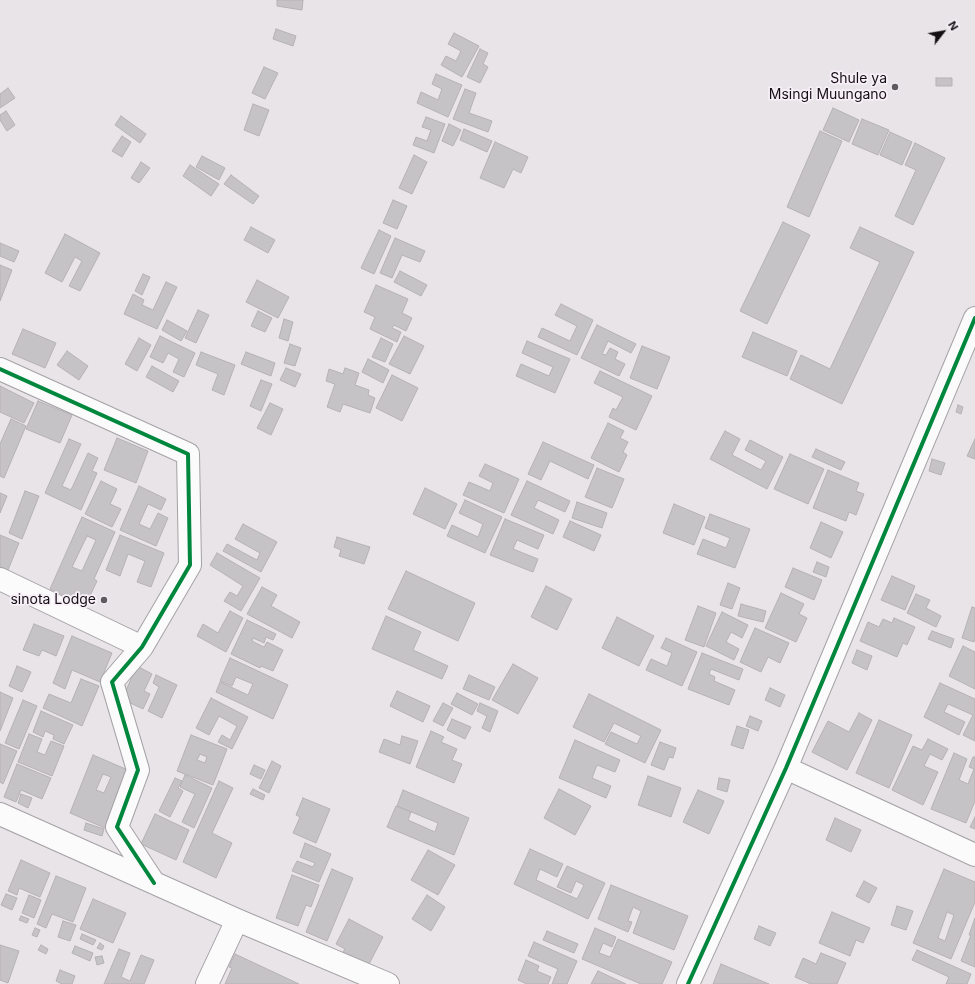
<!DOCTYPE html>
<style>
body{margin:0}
#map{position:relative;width:975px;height:984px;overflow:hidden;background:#e8e4e8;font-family:Inter,sans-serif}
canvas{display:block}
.north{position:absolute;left:923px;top:12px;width:40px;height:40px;-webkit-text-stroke:3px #f8eff8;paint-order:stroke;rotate:59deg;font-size:11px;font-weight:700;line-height:16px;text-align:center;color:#131013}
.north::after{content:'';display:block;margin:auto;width:14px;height:18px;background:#131013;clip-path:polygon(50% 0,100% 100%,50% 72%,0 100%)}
</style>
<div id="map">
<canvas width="975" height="984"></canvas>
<div class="north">N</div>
</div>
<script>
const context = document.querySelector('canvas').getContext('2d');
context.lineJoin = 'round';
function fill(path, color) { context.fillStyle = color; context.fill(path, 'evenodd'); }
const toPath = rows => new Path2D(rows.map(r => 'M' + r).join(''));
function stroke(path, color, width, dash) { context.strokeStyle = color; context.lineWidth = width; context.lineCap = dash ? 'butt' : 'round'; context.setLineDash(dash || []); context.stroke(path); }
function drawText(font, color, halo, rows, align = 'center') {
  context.font = font + ' Inter,sans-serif'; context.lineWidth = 3.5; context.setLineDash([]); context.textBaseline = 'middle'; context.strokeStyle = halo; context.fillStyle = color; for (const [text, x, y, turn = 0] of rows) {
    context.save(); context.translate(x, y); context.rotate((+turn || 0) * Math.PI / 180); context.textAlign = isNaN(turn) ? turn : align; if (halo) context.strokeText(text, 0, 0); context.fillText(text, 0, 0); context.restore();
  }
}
const building = toPath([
 [277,0,303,0,302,10,277,6,277,0],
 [276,29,296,36,293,46,273,39,276,29],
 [454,33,479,46,462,77,441,65,446,56,456,61,461,51,448,44,454,33],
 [480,49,488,53,483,64,488,67,480,83,467,77,480,49],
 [264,67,278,73,265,99,252,93,264,67],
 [436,74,462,85,448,117,417,103,421,92,438,100,442,89,432,84,436,74],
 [936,78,952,78,952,86,936,86,936,78],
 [8,88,15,98,0,108,0,94,8,88],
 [465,89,476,93,469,113,492,121,488,132,453,119,465,89],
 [253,104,269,110,259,136,244,130,253,104],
 [833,108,859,120,849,142,823,130,833,108],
 [6,111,15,125,7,131,0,120,0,115,6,111],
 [121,116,146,134,140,143,115,125,121,116],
 [426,117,445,124,434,153,413,145,416,137,427,141,431,130,422,127,426,117],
 [862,119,889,130,878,155,852,144,862,119],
 [449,124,461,130,453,146,442,141,449,124],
 [464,129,492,141,487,152,460,140,464,129],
 [820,131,842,141,809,217,787,207,820,131],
 [890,132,912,142,902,165,880,155,890,132],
 [122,136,131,142,122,157,112,151,122,136],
 [495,142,528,157,521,173,513,169,504,188,480,178,495,142],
 [915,143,945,158,913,225,895,216,916,170,905,165,915,143],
 [414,155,427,162,412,194,399,188,414,155],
 [202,156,225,168,219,180,196,167,202,156],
 [141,162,150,168,139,183,131,178,141,162],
 [190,165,219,184,211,196,183,176,190,165],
 [231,175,259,196,253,204,224,184,231,175],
 [393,200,407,206,397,229,383,223,393,200],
 [783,222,810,235,767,324,740,311,783,222],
 [251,227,275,240,268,253,244,240,251,227],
 [860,227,914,252,842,404,790,379,801,355,830,369,880,262,850,248,860,227],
 [379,230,391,236,374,274,361,268,379,230],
 [65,234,100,253,80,291,69,286,82,261,75,257,62,282,45,273,65,234],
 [395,238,425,251,420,262,402,255,392,278,380,273,395,238],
 [0,243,19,251,14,262,0,256,0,243],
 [0,265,12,270,0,301,0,265],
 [400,271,427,285,421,296,394,282,400,271],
 [143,274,150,277,142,295,135,291,143,274],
 [257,280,289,297,278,318,246,302,257,280],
 [166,282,177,287,157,329,124,314,133,294,144,300,142,305,153,310,166,282],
 [376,285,408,299,402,313,412,318,406,331,394,325,392,328,401,332,397,342,370,329,375,317,364,312,376,285],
 [561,304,593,320,577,355,538,337,542,328,570,341,577,326,555,315,561,304],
 [198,310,209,315,196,343,185,338,198,310],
 [258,311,272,318,265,332,251,326,258,311],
 [284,319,293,322,288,341,279,338,284,319],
 [167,320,187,331,181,341,162,330,167,320],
 [597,325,636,344,631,353,608,341,602,354,606,355,610,348,618,352,615,359,625,364,619,376,581,358,597,325],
 [23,329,56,343,45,368,12,354,23,329],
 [753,332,797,351,787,376,742,357,753,332],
 [160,336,195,353,184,377,173,372,179,359,168,353,163,363,150,357,160,336],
 [404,336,424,346,410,374,389,364,404,336],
 [139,338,151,345,137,371,125,364,139,338],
 [381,338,393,344,385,362,372,357,381,338],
 [527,341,570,359,555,393,516,376,521,364,549,376,553,367,522,353,527,341],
 [290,344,301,348,295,366,284,363,290,344],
 [642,346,670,357,657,389,630,378,642,346],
 [67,351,88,366,79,380,57,365,67,351],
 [201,352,235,365,224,395,212,390,218,374,196,365,201,352],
 [246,352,275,363,271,376,241,364,246,352],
 [368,359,389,370,383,383,362,372,368,359],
 [152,366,179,381,173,392,146,377,152,366],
 [286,368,301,374,295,387,280,380,286,368],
 [345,368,359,373,355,385,369,390,368,395,375,398,370,413,343,404,340,412,327,407,335,384,326,381,329,369,343,374,345,368],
 [600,371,652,396,636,430,609,417,613,408,616,410,623,397,594,383,600,371],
 [392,375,418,388,402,421,376,408,392,375],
 [261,380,272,384,261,411,250,406,261,380],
 [0,386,34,403,24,423,0,412,0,386],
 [38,401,72,415,60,443,26,429,38,401],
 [270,403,283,409,271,435,257,428,270,403],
 [958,405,963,407,961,414,956,412,958,405],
 [11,419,26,426,4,478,0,476,0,444,11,419],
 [608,423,624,431,620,438,628,442,623,452,627,455,619,472,591,458,608,423],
 [725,431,740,439,732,455,761,470,766,461,745,450,750,440,783,457,767,489,710,459,725,431],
 [117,438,148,451,136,483,104,470,117,438],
 [69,439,81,444,62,486,71,490,88,453,98,458,92,471,97,473,81,510,45,493,69,439],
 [975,439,975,459,967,456,975,439],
 [543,442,594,465,588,479,550,461,541,480,528,474,543,442],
 [816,449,845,462,841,470,812,457,816,449],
 [790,454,824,469,808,504,774,489,790,454],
 [932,459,945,463,941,475,929,471,932,459],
 [485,464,519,479,504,513,463,495,469,482,490,491,493,483,479,476,485,464],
 [597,468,624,479,612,508,585,497,597,468],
 [828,470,859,483,856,491,864,494,856,515,849,512,846,521,813,508,828,470],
 [101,481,117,489,110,504,121,509,112,527,85,514,101,481],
 [527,481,570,501,565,512,538,500,534,508,559,520,553,534,511,515,527,481],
 [139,486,166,499,161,510,148,504,139,524,150,529,158,513,168,518,156,546,120,530,139,486],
 [425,488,457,504,445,529,413,514,425,488],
 [25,491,39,496,22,539,9,533,25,491],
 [0,493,7,496,0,513,0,493],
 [465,500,502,517,485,553,447,536,452,525,478,537,483,524,459,513,465,500],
 [577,502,607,513,602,528,572,518,577,502],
 [674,504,705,517,694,545,663,533,674,504],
 [710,514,750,529,735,568,697,554,703,539,726,548,730,538,705,528,710,514],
 [82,517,115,532,94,579,97,581,89,598,86,597,83,604,50,589,82,517],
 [87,536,96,540,82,571,72,567,87,536],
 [505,519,544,535,538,549,517,540,513,549,538,559,533,572,490,555,505,519],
 [570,521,601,535,594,551,563,537,570,521],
 [821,522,843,532,831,558,810,548,821,522],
 [243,524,277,542,261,572,223,551,227,544,257,560,260,553,235,539,243,524],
 [0,535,19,543,8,570,0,567,0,535],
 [120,535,164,553,151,587,137,582,145,561,128,554,120,576,106,570,120,535],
 [337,537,370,547,364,564,339,556,341,550,334,547,337,537],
 [217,553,260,578,241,611,224,601,230,592,237,596,243,586,210,565,217,553],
 [817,562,829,567,826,577,813,572,817,562],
 [793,568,822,580,814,600,785,587,793,568],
 [406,571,475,603,458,641,388,609,406,571],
 [892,576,915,586,905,610,881,600,892,576],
 [728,583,740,588,732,609,720,605,728,583],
 [546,586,572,599,557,630,531,617,546,586],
 [262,587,277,595,271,606,300,622,292,638,247,614,262,587],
 [781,593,804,604,799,614,807,618,796,642,765,628,781,593],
 [916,594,930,600,926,608,941,616,936,627,907,613,916,594],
 [741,604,766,611,763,622,738,616,741,604],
 [698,606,716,613,704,647,685,640,698,606],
 [972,607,975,608,975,639,974,642,962,638,972,607],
 [230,611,243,618,226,652,197,636,203,624,218,633,230,611],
 [722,612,748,625,742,638,731,632,726,642,739,649,734,660,706,646,722,612],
 [386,616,421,632,413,650,448,666,442,679,372,649,386,616],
 [617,617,654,636,639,666,602,648,617,617],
 [894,618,915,627,907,645,903,643,897,657,860,641,868,622,879,627,883,619,892,623,894,618],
 [247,620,276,634,273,640,266,637,264,643,253,638,252,641,264,647,267,642,283,650,273,671,261,666,260,668,231,654,247,620],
 [34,624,64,636,56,656,42,650,39,656,23,650,34,624],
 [755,628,789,643,780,663,768,657,761,672,740,662,755,628],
 [932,631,954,639,951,648,928,639,932,631],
 [72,636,112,653,100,682,72,670,65,689,53,683,72,636],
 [666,638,697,652,682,686,646,670,651,659,667,666,672,653,661,648,666,638],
 [963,646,975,652,975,689,949,676,963,646],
 [857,650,872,656,867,670,852,663,857,650],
 [702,653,743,669,739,680,711,669,709,674,715,677,714,681,735,690,729,705,688,689,702,653],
 [230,658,288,685,273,719,216,692,220,682,248,695,253,684,236,677,232,686,220,681,230,658],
 [513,664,538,678,518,714,492,700,513,664],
 [17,666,31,672,22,692,9,686,17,666],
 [137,666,152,674,144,691,150,694,143,709,122,699,137,666],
 [156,675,177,685,162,718,148,711,159,687,153,683,156,675],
 [469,675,495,687,489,700,463,689,469,675],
 [81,679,99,686,82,726,43,708,49,694,71,703,81,679],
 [940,683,975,699,975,741,963,735,973,715,948,704,944,712,965,722,959,735,924,717,940,683],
 [770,688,785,695,780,707,765,700,770,688],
 [397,691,430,706,423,722,390,706,397,691],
 [0,692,13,698,0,731,0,692],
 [457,693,478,704,472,715,451,704,457,693],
 [589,694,661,730,645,763,605,744,611,732,637,744,641,736,614,723,604,742,573,727,589,694],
 [211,698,248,717,232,749,218,742,222,735,230,740,237,726,219,716,209,735,196,728,211,698],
 [23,700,37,706,19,749,5,743,23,700],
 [443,703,453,708,443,726,433,721,443,703],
 [480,703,498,711,490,732,482,728,487,716,477,711,480,703],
 [41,711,73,725,64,744,53,739,54,735,45,731,43,737,33,732,41,711],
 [859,713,872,720,847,770,812,752,828,721,849,732,859,713],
 [750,716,762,721,758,731,746,726,750,716],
 [452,719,471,727,465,739,447,730,452,719],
 [879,720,912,735,889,788,856,773,879,720],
 [737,726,749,730,743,749,731,745,737,726],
 [431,731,444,737,441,742,457,749,452,760,462,764,454,783,416,767,431,731],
 [29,734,42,739,37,752,45,755,51,741,64,746,52,776,18,762,29,734],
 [191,735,227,749,213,785,177,771,191,735],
 [200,754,207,757,205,763,197,760,200,754],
 [402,736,418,741,410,764,379,752,384,739,400,745,402,736],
 [928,739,948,749,942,760,930,754,924,766,938,772,923,805,892,790,913,746,922,750,928,739],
 [575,740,620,760,615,772,597,765,592,778,611,786,606,798,559,778,575,740],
 [660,742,676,748,673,758,669,757,664,770,651,765,660,742],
 [0,744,17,751,3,784,0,782,0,744],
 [954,753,967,759,959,780,968,784,974,769,969,767,973,757,975,757,975,801,966,823,931,809,954,753],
 [93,755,128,770,105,828,70,813,93,755],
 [103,774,111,777,104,793,96,790,103,774],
 [272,761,281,766,269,793,259,788,272,761],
 [17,764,51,778,42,799,21,790,16,802,4,797,17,764],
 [254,765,265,770,261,779,250,774,254,765],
 [185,775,212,788,194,828,182,822,195,794,180,787,185,775],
 [648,776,681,788,671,817,638,805,648,776],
 [175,778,182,781,178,788,183,791,170,817,159,811,175,778],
 [719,778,730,780,727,792,717,789,719,778],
 [219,781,233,788,212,833,232,843,216,878,183,862,219,781],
 [253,789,265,795,263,800,250,794,253,789],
 [559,789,591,806,575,835,544,818,559,789],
 [403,790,469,818,454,855,387,827,396,806,411,812,408,820,435,832,438,823,397,806,403,790],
 [698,790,724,801,709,834,683,822,698,790],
 [21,794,32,798,28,808,18,803,21,794],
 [303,798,330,809,316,843,293,833,300,817,296,815,303,798],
 [155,814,189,830,176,860,141,844,155,814],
 [975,817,975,829,970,827,975,817],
 [835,818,861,830,851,852,826,840,835,818],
 [86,823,104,829,102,836,84,830,86,823],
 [305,843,331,854,319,882,292,871,297,861,313,867,315,863,300,857,305,843],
 [530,849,563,864,557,877,540,869,536,880,577,899,584,885,576,881,571,893,557,887,567,866,605,883,588,919,514,884,530,849],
 [428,850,455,865,438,895,411,880,428,850],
 [21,860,50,873,40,897,19,888,17,895,8,891,21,860],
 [332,869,353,878,327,941,306,932,332,869],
 [944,869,975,882,975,902,951,959,913,943,944,869],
 [947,912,954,915,945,941,938,938,947,912],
 [292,875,319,885,311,907,306,905,298,926,276,918,292,875],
 [56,876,86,888,73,922,52,914,46,928,37,924,56,876],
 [864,881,877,888,869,903,856,896,864,881],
 [611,885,688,916,674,950,633,933,641,911,633,907,628,921,632,922,628,932,598,919,611,885],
 [6,894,17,898,12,910,1,905,6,894],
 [29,895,41,900,34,918,22,913,29,895],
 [427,895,445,907,431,931,412,919,427,895],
 [93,899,126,913,113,943,80,929,93,899],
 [897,906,913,911,906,930,891,925,897,906],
 [832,912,870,928,863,943,856,940,850,956,819,943,832,912],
 [21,916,29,919,27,923,19,920,21,916],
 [975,918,975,967,961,961,971,935,969,935,975,918],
 [349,919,383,937,368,966,354,958,354,957,343,952,345,949,336,944,349,919],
 [63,921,76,925,70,941,58,937,63,921],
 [759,926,776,933,770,946,754,939,759,926],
 [35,928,40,930,37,937,32,935,35,928],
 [595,928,616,937,612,947,603,943,599,953,610,957,618,939,672,962,662,984,641,984,582,959,595,928],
 [547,931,578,944,574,953,543,940,547,931],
 [82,934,96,940,93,945,80,939,82,934],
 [534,942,577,961,567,984,552,984,558,969,528,956,534,942],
 [100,943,104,946,102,950,97,948,100,943],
 [0,945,19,951,8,983,0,980,0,945],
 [41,945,48,949,46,954,38,950,41,945],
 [75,946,93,953,90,961,72,953,75,946],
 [119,949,130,953,121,977,130,981,141,955,154,960,144,984,104,984,119,949],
 [917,950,971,974,967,984,946,984,949,977,912,960,917,950],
 [821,953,846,963,837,984,811,984,795,977,803,958,816,964,821,953],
 [235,954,299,984,225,984,232,968,229,967,235,954],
 [102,956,104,963,97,965,95,957,102,956],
 [526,960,539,966,537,971,551,977,548,984,527,984,518,980,526,960],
 [721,964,769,984,713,984,721,964],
 [60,970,75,976,72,984,62,984,56,981,60,970],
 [598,971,626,984,591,984,598,971]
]);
const minor = toPath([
 [0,369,188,454,190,565,142,647,112,682,138,770,117,827,154,883],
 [0,579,142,647],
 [786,768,975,855],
 [0,814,237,920,388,984],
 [207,984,237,920],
 [688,984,786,768,975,318]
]);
const cycleway = toPath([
 [0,369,188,454,190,565,142,647,112,682,138,770,117,827,154,883],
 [688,984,786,768,975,318]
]);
const markers = [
 [895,87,4,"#5e5a5e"],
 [104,600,4,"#5e5a5e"]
];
const poiNames = [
 ["Shule ya",887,79],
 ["Msingi Muungano",887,95],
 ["sinota Lodge",96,600]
];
fill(building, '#c6c3c6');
stroke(building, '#b5b2b5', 1);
stroke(minor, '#a5a2a5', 24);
stroke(minor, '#fcfbfc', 22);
stroke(cycleway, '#00873e', 4);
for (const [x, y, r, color] of markers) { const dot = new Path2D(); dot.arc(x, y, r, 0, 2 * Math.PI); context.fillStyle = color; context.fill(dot); stroke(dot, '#f8eff8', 1.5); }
drawText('14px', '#131013', '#f8eff8', poiNames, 'right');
</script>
